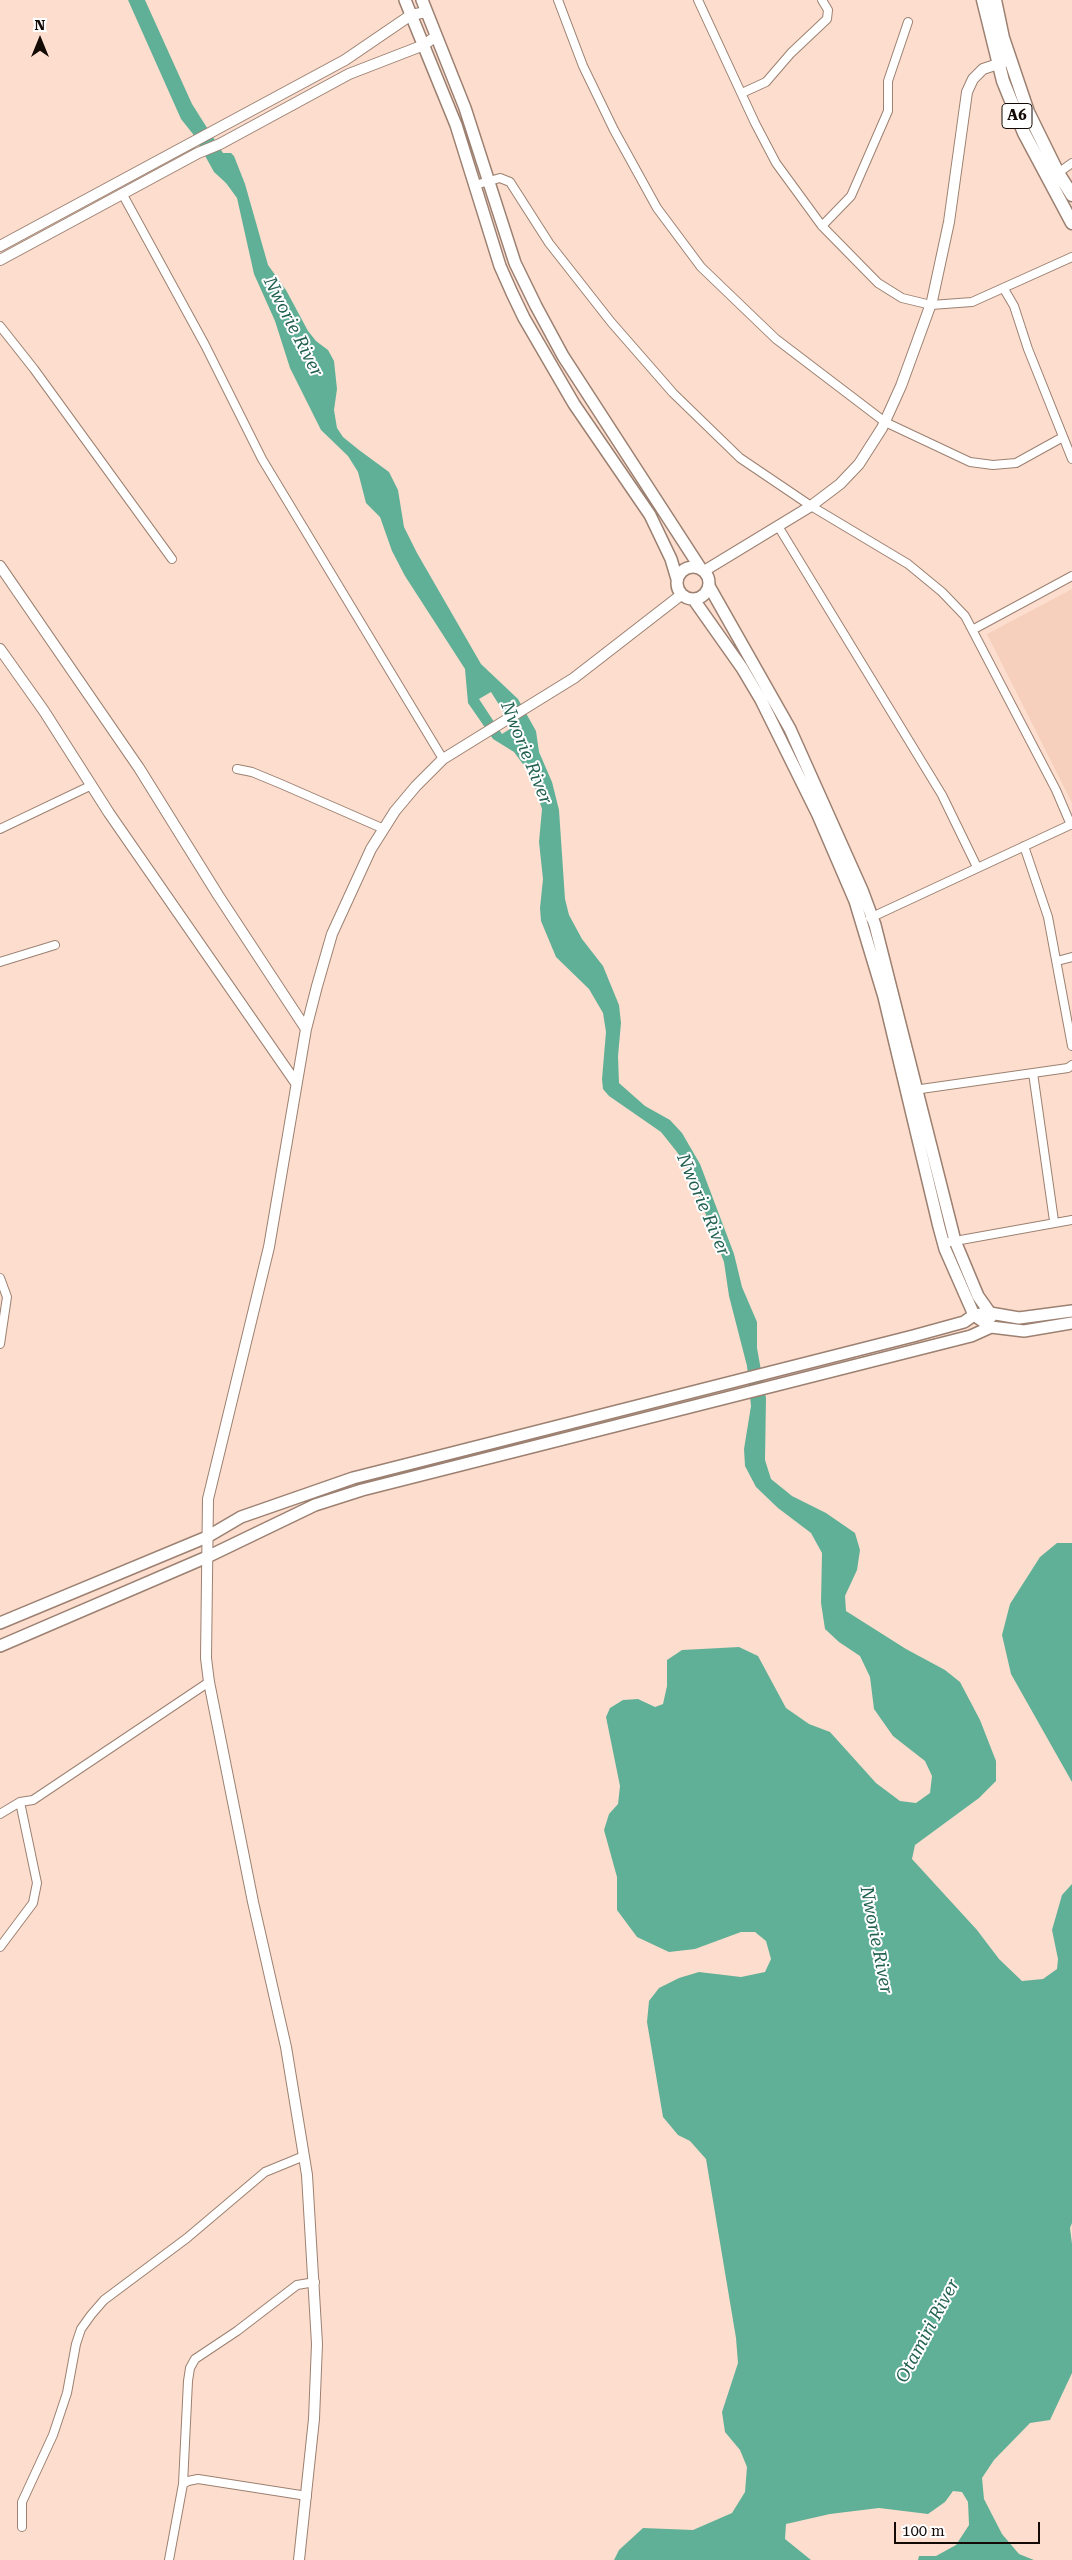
<!DOCTYPE html>
<style>
body{margin:0}
#map{position:relative;width:1072px;height:2560px;overflow:hidden;background:#fddece;font-family:"Roboto Serif",serif}
canvas{display:block}
.north{position:absolute;left:15px;top:15px;width:50px;height:50px;-webkit-text-stroke:4px #fff;paint-order:stroke;rotate:0deg;font-size:14px;font-weight:700;line-height:20px;text-align:center;color:#130905}
.north::after{content:'';display:block;margin:auto;width:18px;height:22px;background:#130905;clip-path:polygon(50% 0,100% 100%,50% 72%,0 100%)}
.scale{position:absolute;left:894px;top:2522px;width:146px;height:22px;box-sizing:border-box;border:2px solid #130905;border-top:0;padding-left:6px;font-size:15px;line-height:18px;white-space:nowrap;color:#130905;-webkit-text-stroke:4px #fff;paint-order:stroke}
</style>
<div id="map">
<canvas width="1072" height="2560"></canvas>
<div class="north">N</div>
<div class="scale">100 m</div>
</div>
<script>
const context = document.querySelector('canvas').getContext('2d');
context.lineJoin = 'round';
function fill(path, color) { context.fillStyle = color; context.fill(path, 'evenodd'); }
const toPath = rows => new Path2D(rows.map(r => 'M' + r).join(''));
function stroke(path, color, width, dash) { context.strokeStyle = color; context.lineWidth = width; context.lineCap = dash ? 'butt' : 'round'; context.setLineDash(dash || []); context.stroke(path); }
function drawText(font, color, halo, rows, align = 'center') {
  context.font = font + ' "Roboto Serif",serif'; context.lineWidth = 4; context.setLineDash([]); context.textBaseline = 'middle'; context.strokeStyle = halo; context.fillStyle = color; for (const [text, x, y, turn = 0] of rows) {
    context.save(); context.translate(x, y); context.rotate((+turn || 0) * Math.PI / 180); context.textAlign = isNaN(turn) ? turn : align; if (halo) context.strokeText(text, 0, 0); context.fillText(text, 0, 0); context.restore();
  }
}
const built = toPath([
 [1072,589,1072,803,987,634]
]);
const water = toPath([
 [128,0,145,0,192,104,223,153,231,153,234,156,245,184,268,265,286,290,308,331,316,341,328,350,334,361,337,389,334,410,337,428,343,437,359,450,389,472,398,490,404,527,417,553,481,664,518,699,536,731,539,752,552,782,559,810,565,899,569,915,582,939,603,966,619,1005,621,1023,618,1056,619,1083,645,1106,670,1120,682,1133,700,1164,734,1254,742,1287,757,1322,757,1348,766,1398,765,1460,771,1479,792,1496,826,1513,855,1533,860,1550,857,1570,845,1596,846,1611,906,1649,945,1670,960,1682,980,1720,996,1761,996,1781,979,1798,915,1845,912,1859,977,1930,999,1959,1022,1981,1043,1979,1057,1969,1058,1959,1052,1930,1062,1895,1072,1884,1072,2223,1070,2228,1072,2244,1072,2373,1050,2420,1030,2423,994,2460,982,2478,984,2499,1002,2534,1019,2554,1034,2560,918,2560,919,2556,936,2556,956,2545,969,2525,968,2502,962,2492,953,2491,945,2502,928,2514,879,2508,830,2514,786,2524,785,2539,811,2560,614,2560,619,2550,643,2528,693,2530,732,2513,745,2492,747,2467,740,2450,725,2432,722,2412,738,2363,736,2338,706,2159,690,2141,678,2135,663,2117,647,2022,649,2001,659,1988,679,1978,699,1972,741,1977,765,1972,771,1959,766,1941,755,1932,741,1932,695,1949,669,1952,637,1937,617,1910,617,1877,604,1830,609,1814,618,1804,620,1786,606,1717,610,1708,623,1700,638,1699,655,1707,663,1704,667,1686,667,1660,682,1650,739,1647,758,1656,786,1708,809,1724,830,1732,876,1783,900,1801,916,1803,930,1793,932,1776,925,1761,893,1736,874,1709,870,1677,860,1656,839,1642,825,1629,821,1603,822,1553,811,1533,778,1508,756,1487,745,1466,744,1449,751,1406,747,1366,729,1296,724,1262,690,1173,677,1152,661,1132,609,1096,603,1089,602,1079,606,1032,603,1013,589,989,556,957,541,921,540,908,543,879,539,842,542,809,531,775,514,752,493,739,468,703,465,669,405,576,392,551,380,517,366,503,358,472,348,456,321,430,290,368,275,321,254,274,237,198,226,183,214,172,193,134,181,119],
 [491,692,513,727,502,734,479,699],
 [1057,1543,1072,1543,1072,1782,1011,1674,1002,1635,1010,1604,1040,1557]
]);
const minor = toPath([
 [558,0,583,66,614,130,657,208,701,267,776,339,885,422,970,462,993,465,1016,463,1063,437],
 [698,0,755,123,776,163,822,226,878,283,902,298,931,305,972,302,1072,257],
 [742,93,766,82,791,53,827,19,828,10,822,0],
 [1058,173,1072,163],
 [475,185,500,178,510,182,549,243,611,322,673,393,740,458,811,506,908,564,942,592,965,616,1056,790,1071,825],
 [123,195,205,345,262,459,443,759],
 [822,226,851,196,888,111,888,81,908,22],
 [1004,289,1014,306,1028,349,1072,459],
 [0,326,34,369,172,559],
 [778,526,942,795,977,867],
 [974,629,1072,576],
 [237,769,252,772,281,784,384,829],
 [0,829,92,785],
 [1024,846,1048,917,1072,1046],
 [870,918,1072,824],
 [1057,961,1072,957],
 [0,962,55,945],
 [1033,1073,1054,1221],
 [914,1090,1068,1068,1072,1065],
 [944,1243,1072,1220],
 [0,1278,7,1297,0,1344],
 [0,1814,20,1802,33,1800,209,1682],
 [0,1947,33,1903,37,1883,20,1802],
 [183,2484,188,2381,190,2368,195,2359,237,2331,297,2285,315,2282],
 [22,2527,22,2502,53,2435,67,2393,76,2344,81,2329,91,2315,104,2300,187,2238,265,2172,304,2156],
 [169,2560,183,2484,188,2481,198,2479,307,2496]
]);
const tertiary = toPath([
 [0,246,345,60,411,15,426,12],
 [0,260,198,153,220,144,349,74,424,45,436,36],
 [0,566,139,768,218,895,306,1029],
 [704,571,811,506,840,484,859,464,882,428,901,386,932,301,949,222,967,92,973,79,983,69,1004,62],
 [0,649,44,711,109,813,296,1083],
 [299,2560,314,2419,317,2344,307,2175,286,2047,253,1902,209,1682,206,1658,208,1499,269,1247,306,1029,317,986,332,934,371,849,395,811,416,786,443,759,574,678,681,595]
]);
const secondary = toPath([
 [405,0,456,125,500,266,512,293,524,318,574,404,650,515,671,559,677,579],
 [422,0,465,108,515,263,536,306,563,356,701,569],
 '677 583a16 16 0 1 1 32 0a16 16 0 1 1-32 0Z',
 [709,586,790,729,862,890,875,925,955,1241,978,1296,990,1313,991,1317],
 [694,600,742,668,761,700,818,815,855,901,884,997,939,1227,945,1249,974,1315,991,1327,1024,1331,1072,1323],
 [0,1623,207,1537,241,1517,353,1478,913,1336,964,1322,974,1315,990,1313,1019,1318,1072,1311],
 [0,1646,207,1557,315,1505,362,1490,971,1336,991,1327]
]);
const trunk = toPath([
 [983,0,1003,81,1024,133,1072,223],
 [995,0,1003,38,1028,112,1058,173,1072,195]
]);
const shields = [
 [1017,116,30]
];
const shieldNames = [
 ["A6",1017,116]
];
const waterNames = [
 ["Nworie River",293,327,63],
 ["Nworie River",526,753,68],
 ["Nworie River",703,1205,67],
 ["Nworie River",876,1940,79],
 ["Otamiri River",928,2331,-62]
];
fill(built, '#f6d0bc');
fill(water, '#60b097');
stroke(minor, '#9c8071', 10);
stroke(tertiary, '#9c8071', 12);
stroke(secondary, '#9c8071', 14);
stroke(trunk, '#9c8071', 15);
stroke(minor, '#fff', 8);
stroke(tertiary, '#fff', 10);
stroke(secondary, '#fff', 11);
stroke(trunk, '#fff', 12);
for (const [x, y, w] of shields) { const box = new Path2D(); box.roundRect(x - w / 2, y - 12.5, w, 25, 4); context.fillStyle = '#fff'; context.fill(box); stroke(box, '#130905', 1); }
drawText('bold 15px', '#130905', null, shieldNames);
drawText('italic 18px', '#236150', '#fff', waterNames);
</script>
